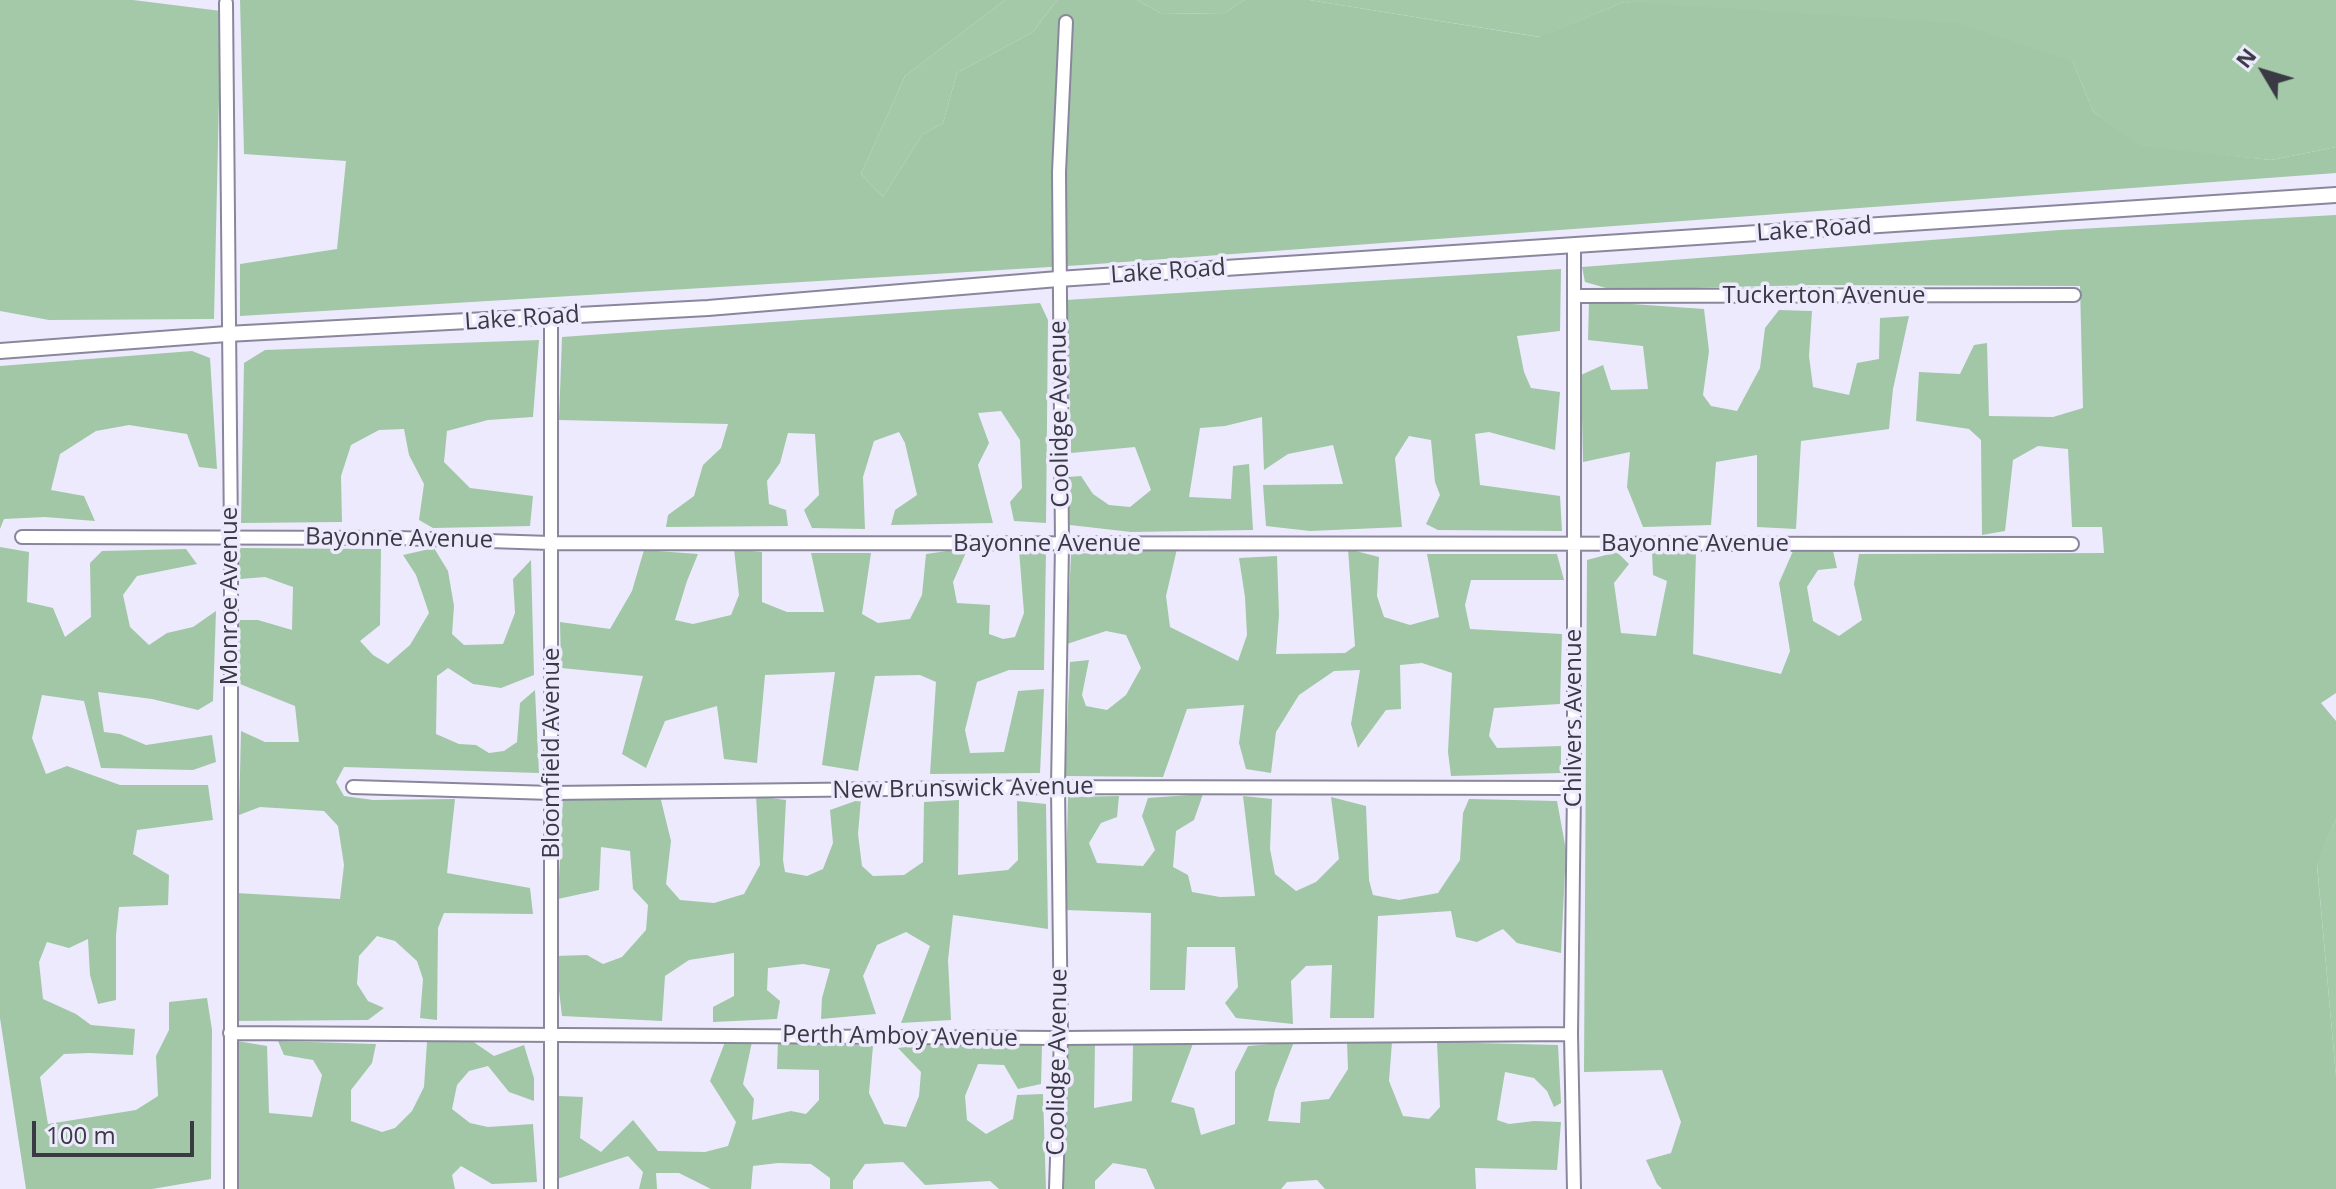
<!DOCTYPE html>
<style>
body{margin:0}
#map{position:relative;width:2336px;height:1189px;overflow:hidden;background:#edeafe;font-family:"Open Sans",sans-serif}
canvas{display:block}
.north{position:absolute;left:2224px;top:32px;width:80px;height:80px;-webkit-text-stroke:6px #edeafe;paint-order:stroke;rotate:308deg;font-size:22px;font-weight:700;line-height:32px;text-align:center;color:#3b3943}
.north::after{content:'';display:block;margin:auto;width:28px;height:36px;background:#3b3943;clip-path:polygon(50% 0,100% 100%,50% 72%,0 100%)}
.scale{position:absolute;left:32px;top:1121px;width:162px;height:36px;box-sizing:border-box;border:4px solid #3b3943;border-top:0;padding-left:10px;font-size:24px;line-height:28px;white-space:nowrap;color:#3b3943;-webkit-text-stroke:6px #edeafe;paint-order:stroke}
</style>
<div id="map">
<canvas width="2336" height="1189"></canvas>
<div class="north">N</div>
<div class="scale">100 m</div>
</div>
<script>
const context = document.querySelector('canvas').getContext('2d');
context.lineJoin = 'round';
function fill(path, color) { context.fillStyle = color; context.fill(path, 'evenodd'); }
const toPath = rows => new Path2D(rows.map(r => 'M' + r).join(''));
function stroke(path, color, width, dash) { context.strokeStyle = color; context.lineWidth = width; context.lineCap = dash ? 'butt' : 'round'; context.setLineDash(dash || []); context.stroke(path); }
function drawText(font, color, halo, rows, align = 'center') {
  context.font = font + ' "Open Sans",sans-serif'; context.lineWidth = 7; context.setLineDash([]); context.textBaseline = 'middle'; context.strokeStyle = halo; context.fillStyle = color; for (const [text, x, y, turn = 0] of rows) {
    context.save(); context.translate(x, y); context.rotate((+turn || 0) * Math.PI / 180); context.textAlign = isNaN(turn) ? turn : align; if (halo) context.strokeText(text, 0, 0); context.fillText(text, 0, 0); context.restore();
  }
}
const green = toPath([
 [0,0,133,0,221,11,214,319,49,320,0,311],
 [1005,0,1057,0,1033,32,957,73,943,123,922,135,883,197,861,174,905,76],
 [1137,0,1244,0,1225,13,1162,14],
 [1309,0,2336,0,2336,147,2271,160,2141,147,2093,111,2073,62,1624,2,1540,37],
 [2336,819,2336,1076,2317,864]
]);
const forest = toPath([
 [240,0,1005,0,905,76,861,174,883,197,922,135,943,123,957,73,1033,32,1057,0,1137,0,1162,14,1225,13,1244,0,1309,0,1539,37,1624,2,1957,23,2073,62,2093,111,2141,146,2271,160,2336,147,2336,173,1083,265,240,316,240,264,337,249,346,161,244,154],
 [2336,215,2336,693,2321,703,2336,721,2336,819,2317,865,2336,1076,2336,1189,1662,1189,1657,1184,1646,1160,1671,1153,1681,1122,1662,1070,1584,1072,1587,560,1617,552,1629,564,1614,583,1621,633,1656,636,1667,581,1653,575,1652,552,1696,552,1693,654,1781,674,1790,651,1779,583,1793,551,1833,551,1837,568,1818,570,1807,587,1813,621,1839,636,1862,620,1854,584,1859,554,2104,553,2102,527,2072,527,2068,449,2038,446,2013,460,2005,531,1982,535,1981,440,1969,429,1916,421,1919,372,1960,374,1974,345,1987,343,1989,416,2053,417,2083,408,2080,286,1812,285,1613,290,1585,282,1582,267,2060,230],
 [1561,269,1560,331,1517,336,1524,372,1531,388,1560,392,1555,450,1489,432,1475,434,1480,485,1560,496,1562,531,1438,530,1426,524,1440,495,1435,482,1431,440,1409,436,1395,458,1402,527,1310,531,1266,526,1263,485,1343,484,1333,445,1288,454,1264,470,1262,417,1225,426,1200,428,1189,497,1231,499,1233,466,1249,464,1253,530,1131,532,1070,525,1068,477,1081,476,1093,494,1109,505,1130,507,1151,490,1135,447,1071,453,1066,300],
 [1589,301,1704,309,1709,351,1703,395,1711,406,1737,411,1760,368,1765,328,1779,310,1812,311,1809,356,1813,387,1849,395,1857,363,1879,359,1880,318,1909,316,1893,389,1889,429,1801,441,1796,529,1757,527,1757,455,1716,462,1711,525,1643,527,1627,487,1630,452,1583,462,1581,375,1603,365,1611,390,1648,389,1643,346,1588,340],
 [1040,303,1048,320,1046,523,1014,521,1010,502,1022,488,1020,440,1001,411,978,413,989,443,978,465,993,523,891,525,895,510,917,495,905,443,899,432,874,441,863,477,865,529,812,528,804,510,819,495,815,434,788,433,780,463,767,481,769,504,786,510,788,526,666,527,668,515,694,496,703,465,721,448,728,424,559,420,562,337],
 [539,340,533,417,488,420,447,431,444,462,470,488,533,496,530,526,433,528,419,520,424,484,409,455,404,429,379,430,351,445,341,476,342,522,241,523,244,363,265,350],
 [192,351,210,358,217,469,199,467,187,434,129,425,96,431,60,454,51,490,84,496,95,521,45,517,4,519,0,529,0,366],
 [0,547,29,552,27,602,53,608,65,637,91,617,90,563,102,551,186,549,197,564,137,576,123,595,130,627,149,645,167,633,193,627,216,611,213,701,198,710,152,699,98,692,104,732,120,734,146,745,212,735,216,762,193,770,101,768,84,701,42,695,32,738,46,774,67,766,120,785,208,785,213,820,137,830,133,854,169,875,168,905,119,907,116,935,116,1000,98,1004,90,975,88,939,69,948,47,942,39,962,43,999,76,1014,91,1025,135,1029,133,1055,89,1053,64,1054,40,1077,48,1124,136,1110,158,1096,156,1056,169,1030,169,1002,207,998,212,1030,211,1179,152,1189,26,1189,0,1018],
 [238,548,381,549,380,625,360,641,373,655,388,664,410,645,429,613,416,575,403,555,434,548,448,571,454,606,452,634,464,645,503,644,515,613,513,579,531,560,534,675,501,688,473,684,448,668,437,676,436,734,459,744,476,745,489,753,504,751,517,742,520,703,535,690,539,773,344,767,336,782,344,796,373,800,455,799,447,873,530,888,533,914,444,913,438,928,437,1020,420,1018,423,979,417,961,395,941,377,936,359,956,357,984,368,1001,384,1008,368,1020,235,1021,236,893,340,899,344,865,338,826,324,811,260,807,239,815,241,731,265,742,299,742,295,706,240,684,239,620,258,620,292,630,293,587,265,577,240,579],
 [968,548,953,582,957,603,990,605,989,634,1003,639,1015,637,1024,613,1019,550,1046,551,1044,670,1009,670,977,682,965,730,970,753,1004,752,1018,691,1044,689,1040,773,930,774,936,682,920,675,875,676,858,771,822,765,835,672,765,675,757,763,724,759,717,706,665,721,646,768,622,754,643,676,561,668,560,622,610,629,632,591,644,550,698,554,687,581,675,620,693,624,731,615,739,595,734,549,762,552,762,602,787,612,824,612,811,553,871,553,862,614,878,623,910,619,922,595,926,554],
 [1177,549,1166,596,1170,627,1238,661,1247,635,1245,597,1239,558,1277,556,1279,615,1276,654,1345,653,1355,646,1348,549,1379,557,1377,596,1384,617,1410,625,1439,617,1427,554,1557,554,1564,580,1471,580,1465,605,1470,629,1562,634,1560,704,1494,708,1489,736,1497,748,1561,746,1561,773,1451,776,1448,752,1452,673,1422,663,1400,665,1401,709,1386,710,1358,748,1351,724,1360,670,1334,671,1299,695,1276,732,1271,773,1246,769,1239,743,1244,705,1187,709,1163,777,1065,776,1070,662,1089,660,1082,695,1086,706,1107,710,1126,695,1141,668,1126,635,1106,631,1067,644,1071,554],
 [1203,794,1194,820,1176,831,1173,867,1188,875,1192,892,1220,897,1255,896,1243,796,1272,799,1270,849,1275,874,1296,891,1316,882,1339,859,1331,797,1366,806,1369,880,1373,895,1399,900,1438,893,1460,860,1463,813,1469,799,1557,801,1566,850,1561,953,1517,943,1503,929,1477,942,1456,937,1451,911,1378,916,1374,1018,1330,1018,1332,965,1306,966,1291,981,1293,1024,1236,1018,1225,1003,1238,987,1235,947,1187,947,1185,990,1150,990,1151,913,1065,910,1068,797,1119,796,1117,817,1101,823,1089,843,1097,863,1143,866,1155,850,1142,816,1148,798],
 [563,795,660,796,671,841,666,884,680,900,714,903,744,894,760,865,756,796,786,800,783,860,785,872,807,876,823,869,833,843,830,810,861,799,858,834,862,866,873,876,904,875,923,862,924,802,959,800,958,875,1008,870,1018,860,1017,801,1046,804,1048,929,953,915,948,960,951,1020,901,1023,930,946,906,932,877,945,863,976,876,1014,821,1019,822,998,830,969,803,964,768,968,767,990,780,1001,777,1019,713,1022,713,1007,734,996,734,953,689,960,665,976,662,1021,562,1016,555,956,587,955,603,964,622,957,646,930,648,905,633,889,630,851,601,847,599,890,558,899],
 [237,1041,267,1046,269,1113,312,1117,322,1075,313,1060,284,1055,278,1041,376,1044,372,1063,351,1090,351,1121,382,1132,395,1128,412,1111,424,1087,427,1042,472,1041,494,1056,524,1045,534,1078,534,1101,509,1092,488,1066,469,1071,457,1085,452,1109,470,1123,488,1127,533,1124,537,1182,492,1184,461,1166,452,1175,455,1189,238,1189],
 [778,1041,873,1046,869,1093,884,1124,906,1127,919,1096,921,1072,898,1048,939,1043,1042,1044,1041,1084,1018,1089,1004,1065,978,1064,965,1096,967,1120,986,1134,1013,1119,1017,1095,1043,1094,1046,1189,999,1189,990,1181,925,1185,903,1162,865,1164,853,1181,853,1189,830,1189,830,1178,811,1164,778,1163,753,1166,751,1189,711,1189,679,1173,656,1173,657,1189,639,1189,643,1172,628,1156,557,1179,559,1096,583,1097,580,1138,601,1152,633,1120,658,1151,705,1152,728,1146,736,1122,710,1081,725,1042,752,1042,743,1084,754,1099,752,1120,791,1111,806,1114,819,1100,819,1070,777,1069],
 [1194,1041,1171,1102,1194,1108,1201,1135,1235,1124,1235,1072,1248,1046,1294,1042,1275,1090,1268,1121,1300,1123,1301,1102,1329,1099,1348,1069,1347,1041,1392,1042,1389,1081,1403,1116,1429,1119,1440,1107,1437,1042,1558,1045,1561,1103,1554,1107,1547,1091,1534,1078,1505,1072,1497,1120,1509,1124,1534,1121,1561,1122,1557,1170,1475,1168,1476,1189,1325,1189,1317,1180,1287,1182,1281,1189,1155,1189,1146,1169,1113,1163,1095,1181,1095,1189,1063,1189,1068,1042,1095,1042,1094,1108,1132,1101,1133,1045]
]);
const minor = toPath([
 [226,3,231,537,231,1189],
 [1574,296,2074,295],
 [551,317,551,1189],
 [22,537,398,538,550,543,2072,544],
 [353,787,552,793,1058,787,1574,788],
 [230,1033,1061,1038,1571,1034],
 [1056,1189,1061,1038,1058,787,1062,544,1059,172,1066,22],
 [1574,1189,1571,1034,1574,788,1574,246]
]);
const tertiary = toPath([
 [0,351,227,334,708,308,1058,279,2336,195]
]);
const streetNames = [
 ["Lake Road",1814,230,-4],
 ["Lake Road",1168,272,-4],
 ["Tuckerton Avenue",1824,296],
 ["Lake Road",522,319,-4],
 ["Coolidge Avenue",1060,414,-91],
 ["Bayonne Avenue",399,539,1],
 ["Bayonne Avenue",1047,544],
 ["Bayonne Avenue",1695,544],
 ["Monroe Avenue",230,596,-90],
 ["Chilvers Avenue",1574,718,-90],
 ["Bloomfield Avenue",552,753,-90],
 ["New Brunswick Avenue",963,789,-1],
 ["Perth Amboy Avenue",900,1037,1],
 ["Coolidge Avenue",1058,1062,-89]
];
fill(green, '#a3c9a8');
fill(forest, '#a1c7a6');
stroke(minor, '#8a879d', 16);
stroke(tertiary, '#8a879d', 18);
stroke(minor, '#fff', 12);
stroke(tertiary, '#fff', 14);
drawText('24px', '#3b3943', '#edeafe', streetNames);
</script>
